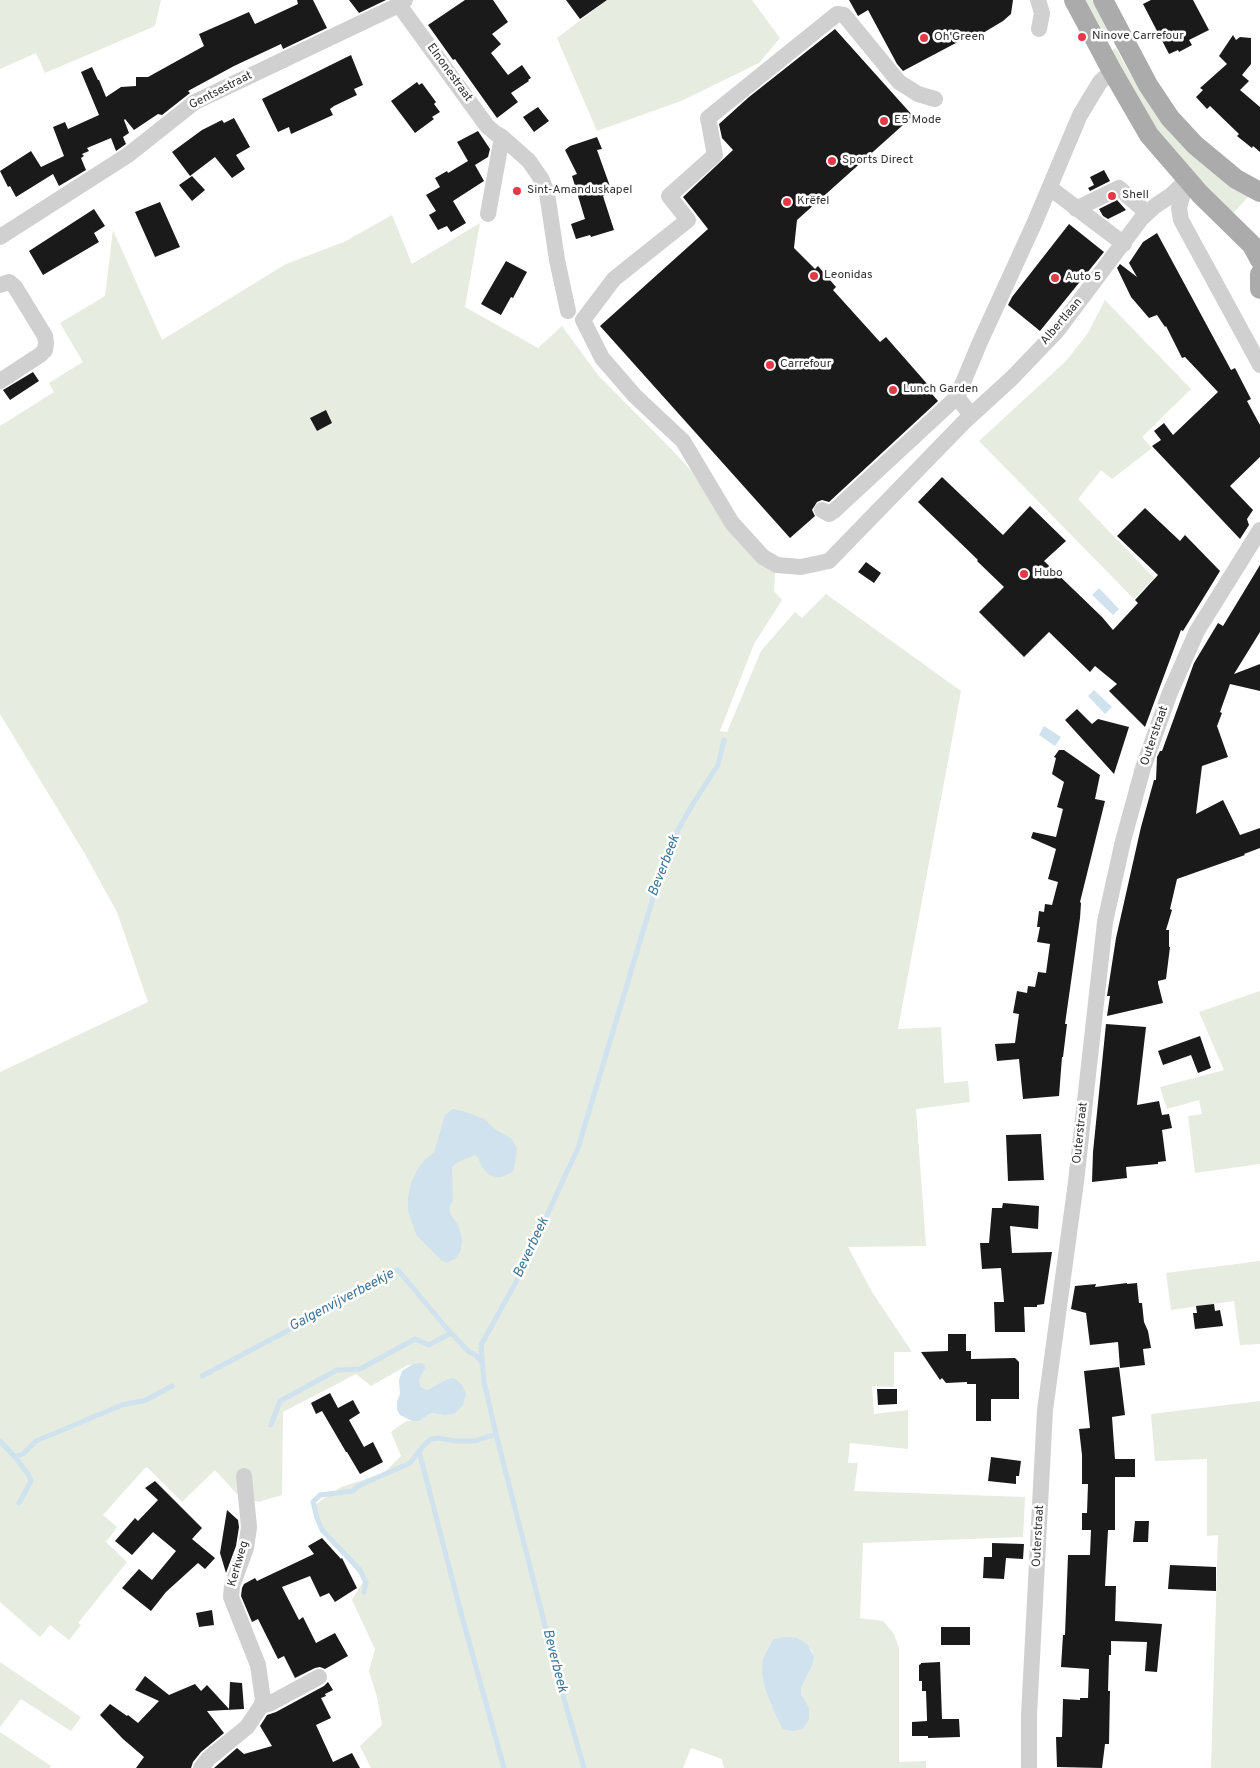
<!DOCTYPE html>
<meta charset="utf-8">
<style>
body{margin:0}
canvas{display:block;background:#fff}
</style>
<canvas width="1260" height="1768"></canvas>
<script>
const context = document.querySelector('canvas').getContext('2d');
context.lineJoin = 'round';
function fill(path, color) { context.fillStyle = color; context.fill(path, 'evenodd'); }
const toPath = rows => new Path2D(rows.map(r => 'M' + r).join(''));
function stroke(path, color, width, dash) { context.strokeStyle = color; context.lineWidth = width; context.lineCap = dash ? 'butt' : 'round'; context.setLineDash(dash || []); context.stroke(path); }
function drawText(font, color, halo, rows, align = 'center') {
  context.font = font + ' Overpass,sans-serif'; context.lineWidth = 5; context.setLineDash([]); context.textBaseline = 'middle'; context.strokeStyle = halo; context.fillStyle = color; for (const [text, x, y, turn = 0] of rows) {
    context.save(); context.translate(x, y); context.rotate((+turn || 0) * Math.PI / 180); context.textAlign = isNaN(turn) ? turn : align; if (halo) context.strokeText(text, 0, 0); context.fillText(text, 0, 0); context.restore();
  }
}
const green = toPath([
 [0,0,161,0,155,26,45,73,36,53,0,69],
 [607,0,752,0,780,38,759,63,681,101,597,131,557,38],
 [1080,0,1092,0,1113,39,1109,42,1106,35,1100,37],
 [1116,48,1129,72,1154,109,1250,195,1232,214,1216,199,1150,124,1110,51],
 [392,215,412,264,480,223,465,307,538,348,562,326,598,375,672,450,746,530,776,559,774,591,782,600,754,644,720,731,727,732,761,651,795,612,802,618,826,594,961,691,898,1029,941,1027,944,1083,968,1081,970,1102,916,1109,926,1246,848,1247,872,1292,912,1352,894,1352,894,1387,872,1386,874,1414,908,1410,908,1449,850,1443,848,1463,858,1463,854,1491,1025,1497,1023,1537,863,1543,860,1618,883,1621,894,1634,899,1648,899,1762,926,1761,926,1768,724,1768,722,1759,691,1748,683,1768,371,1768,360,1746,382,1725,377,1697,369,1671,375,1649,352,1600,364,1580,326,1535,313,1506,341,1487,384,1473,401,1456,391,1432,406,1421,419,1421,431,1413,444,1415,445,1380,427,1390,421,1387,419,1380,425,1369,420,1363,408,1365,371,1386,356,1374,283,1412,282,1495,258,1502,236,1493,215,1470,182,1502,147,1467,144,1469,103,1515,117,1527,106,1542,127,1562,78,1623,81,1625,69,1640,50,1625,40,1637,0,1602,0,1072,148,1002,117,912,85,854,0,714,0,426,54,392,49,383,83,362,60,323,105,296,113,230,162,340,286,264,344,242],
 [780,1638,811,1649,814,1656,813,1664,801,1688,801,1694,804,1698,763,1658,773,1639],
 [1105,300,1191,389,1142,437,1152,448,1112,479,1101,470,1078,499,1154,578,1134,599,979,441,1066,361,1088,333],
 [1260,991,1260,1164,1195,1173,1188,1116,1202,1114,1199,1100,1167,1109,1160,1087,1224,1070,1199,1012],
 [1260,1261,1260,1344,1240,1345,1234,1301,1171,1310,1166,1273],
 [1260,1401,1260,1768,1211,1768,1218,1535,1207,1536,1207,1459,1155,1461,1151,1414],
 [0,1662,81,1717,71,1731,21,1699,0,1727],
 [0,1732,51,1766,50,1768,0,1768]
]);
const water = toPath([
 [1099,588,1119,609,1113,615,1092,595],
 [1094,690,1112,707,1105,714,1088,696],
 [1044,726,1061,737,1055,746,1039,735],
 [453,1109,463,1111,484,1119,496,1130,512,1139,517,1149,514,1169,512,1172,502,1177,496,1177,488,1174,482,1167,478,1157,475,1155,458,1162,452,1167,453,1200,450,1206,450,1214,459,1226,462,1240,461,1250,456,1258,447,1263,441,1260,417,1236,408,1211,408,1198,411,1183,417,1170,425,1159,434,1153,445,1115],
 [420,1363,424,1364,425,1369,419,1380,421,1387,427,1390,445,1380,454,1378,462,1385,466,1394,463,1405,454,1414,444,1415,431,1413,419,1421,412,1421,400,1415,397,1410,397,1402,400,1394,399,1380,402,1371,413,1364],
 [787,1637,797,1638,807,1644,814,1656,813,1664,801,1688,801,1694,809,1708,809,1719,803,1729,793,1731,783,1729,776,1716,765,1688,762,1672,763,1658,773,1639]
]);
const stream = toPath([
 [202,1376,338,1304,392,1271,398,1270,448,1330,469,1352,476,1355,482,1363],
 [271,1425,280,1401,337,1370,360,1369,415,1339,429,1345,451,1333],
 [0,1441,15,1457],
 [419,1451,461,1613,504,1768],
 [19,1503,31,1481,28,1474,15,1457,23,1454,36,1441,122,1405,146,1400,172,1386],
 [364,1592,366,1583,360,1570,322,1530,317,1518,313,1502,320,1495,353,1491,358,1486,410,1463,425,1444,431,1439,438,1438,455,1441,475,1441,496,1434],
 [584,1768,562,1692,496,1434,484,1382,481,1345,516,1282,578,1148,655,891,678,830,691,807,718,765,724,740]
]);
const building = toPath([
 [297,0,313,0,327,28,283,49,281,44,234,66,188,91,190,93,162,115,158,114,134,130,125,119,124,120,129,133,123,137,126,144,116,151,111,138,87,148,89,151,82,154,84,156,81,158,86,170,59,186,53,174,16,197,10,186,8,187,0,171,31,151,41,167,64,156,53,127,65,122,68,129,99,115,81,72,92,67,98,80,99,80,106,97,121,87,136,86,136,77,148,77,204,46,199,34,249,12,255,24,298,4],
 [349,0,386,0,359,13],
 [465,0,493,0,508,22,492,34,501,44,491,53,508,75,522,65,531,78,528,80,529,81,511,93,518,102,497,118,455,59,453,60,428,25],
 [566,0,607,0,580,19],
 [849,0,1013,0,1011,14,1003,21,973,39,971,35,903,71,897,64,868,10,858,16],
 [1151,0,1193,0,1209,30,1189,40,1192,45,1179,52,1178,50,1169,54,1143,4],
 [835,29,913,116,797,220,794,248,815,269,818,266,836,287,833,290,880,342,886,337,929,386,927,388,938,401,829,502,822,500,817,502,812,510,815,516,790,538,600,326,708,229,683,197,733,150,722,138,719,124,749,97],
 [1233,35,1236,40,1240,37,1251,38,1251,64,1242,75,1249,81,1240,90,1260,107,1260,152,1253,146,1252,148,1237,136,1239,134,1210,106,1207,109,1196,97,1203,90,1200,88,1227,64,1219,56],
 [351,55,363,85,354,89,357,95,334,106,330,109,333,115,291,134,289,127,278,132,262,99],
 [417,82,419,85,422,83,436,102,434,104,440,112,432,117,434,119,415,133,391,101],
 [538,107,549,121,534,132,523,117],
 [234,118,250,147,236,155,245,169,232,178,215,157,190,176,172,152,202,130,222,120,224,123],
 [478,131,490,149,488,157,475,165,484,181,453,201,466,223,451,232,447,226,438,230,429,215,436,211,426,195,440,187,435,178,447,171,448,173,468,161,457,142],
 [597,137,602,149,597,150,612,192,603,196,614,230,591,237,590,235,576,239,571,224,585,219,572,176,577,174,565,150,570,146],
 [1104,170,1110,181,1090,191,1088,188,1094,185,1090,177],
 [192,176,205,190,192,201,179,185],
 [1117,200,1126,210,1108,219,1103,216,1099,209],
 [160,202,180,247,155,257,135,212],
 [94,209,105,226,94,233,99,242,43,275,29,251],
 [1069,224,1104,252,1040,331,1008,305,1012,297],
 [1157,233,1231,370,1235,368,1251,399,1247,401,1260,425,1260,457,1230,486,1253,510,1247,519,1249,525,1240,539,1152,446,1161,440,1154,431,1164,423,1173,435,1218,392,1185,357,1182,358,1166,326,1165,327,1157,315,1149,318,1131,297,1117,268,1120,264,1137,277,1129,263,1143,242],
 [506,261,527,272,513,298,511,297,501,315,481,304],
 [33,372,39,381,10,400,3,390],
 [326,410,332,423,317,431,310,418],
 [942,477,1003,535,1030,506,1066,541,1044,561,1102,617,1113,630,1138,603,1135,600,1158,575,1117,536,1145,508,1180,541,1185,535,1220,571,1183,631,1181,630,1145,727,1109,691,1117,684,1095,666,1090,672,1049,632,1024,657,979,612,1004,587,977,561,978,560,918,502],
 [866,562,881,573,874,583,858,572],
 [1260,565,1260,632,1234,674,1260,664,1260,691,1230,684,1220,712,1222,713,1217,726,1228,757,1202,766,1196,814,1223,800,1240,835,1260,828,1260,848,1244,854,1245,855,1177,879,1170,909,1172,910,1166,930,1169,930,1169,947,1170,947,1166,979,1158,981,1158,983,1163,1003,1107,1016,1110,996,1107,996,1116,938,1141,827,1154,780,1156,780,1157,757,1160,751,1162,751,1194,663,1218,623,1223,626],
 [1077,709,1092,724,1098,719,1129,727,1114,774,1065,720],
 [1059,750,1064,750,1100,775,1095,799,1105,801,1080,902,1081,903,1080,918,1065,1024,1067,1024,1063,1057,1062,1057,1059,1096,1023,1099,1019,1059,997,1061,995,1044,1015,1043,1019,1014,1013,1013,1017,991,1027,993,1028,986,1035,987,1038,972,1046,973,1050,944,1037,942,1040,927,1037,927,1039,911,1044,912,1045,904,1052,905,1058,882,1048,879,1056,849,1031,838,1033,832,1056,837,1063,809,1057,807,1064,782,1052,774,1056,758,1054,757],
 [1106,1024,1146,1027,1137,1105,1159,1101,1162,1115,1169,1114,1172,1128,1162,1130,1166,1161,1158,1162,1158,1164,1126,1167,1127,1178,1092,1182,1093,1152],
 [1200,1036,1211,1068,1198,1073,1191,1055,1163,1065,1158,1051],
 [1041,1134,1044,1180,1008,1181,1006,1135],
 [1003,1203,1039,1206,1038,1229,1010,1226,1012,1253,1052,1252,1044,1304,1037,1305,1037,1307,1024,1307,1025,1332,995,1332,994,1302,1004,1302,1001,1268,982,1269,980,1243,989,1243,992,1208,1002,1208],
 [1127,1283,1127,1284,1137,1283,1139,1303,1142,1303,1144,1322,1148,1331,1151,1348,1143,1349,1145,1365,1120,1368,1118,1342,1090,1345,1086,1313,1071,1309,1075,1286,1096,1284,1095,1287],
 [1214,1304,1215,1311,1220,1310,1223,1326,1195,1329,1193,1313,1197,1313,1196,1306],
 [948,1334,966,1334,966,1351,971,1351,971,1359,1015,1358,1019,1362,1019,1399,991,1399,991,1421,976,1421,976,1384,967,1384,967,1382,946,1383,942,1378,940,1380,921,1352,948,1351],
 [1119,1367,1125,1415,1112,1417,1115,1459,1135,1459,1135,1477,1115,1477,1115,1530,1108,1530,1105,1586,1116,1586,1115,1621,1162,1624,1157,1672,1145,1671,1147,1642,1111,1641,1111,1655,1109,1655,1108,1691,1110,1691,1109,1744,1105,1744,1102,1768,1057,1767,1056,1737,1062,1737,1063,1699,1080,1700,1080,1698,1088,1698,1089,1669,1061,1667,1063,1635,1065,1635,1068,1555,1090,1555,1091,1530,1082,1530,1082,1513,1087,1513,1088,1484,1082,1484,1082,1455,1079,1429,1090,1428,1084,1371],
 [877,1389,897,1389,897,1404,878,1405],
 [330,1393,338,1408,353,1400,360,1413,349,1420,364,1447,373,1442,383,1462,360,1474,347,1452,346,1452,322,1411,316,1414,311,1403],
 [991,1457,1021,1461,1019,1476,1016,1476,1016,1484,988,1481],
 [155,1481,202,1528,192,1539,215,1558,205,1569,198,1563,166,1592,151,1611,122,1588,139,1569,152,1580,176,1551,153,1532,132,1555,115,1541,135,1518,138,1521,158,1500,145,1488],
 [227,1510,238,1520,239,1527,236,1546,226,1573,220,1553],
 [1135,1521,1149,1521,1148,1542,1133,1542],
 [322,1538,341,1559,342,1558,357,1588,335,1602,329,1593,320,1597,310,1576,282,1587,299,1620,303,1617,316,1643,335,1633,348,1656,325,1669,320,1667,315,1668,295,1678,284,1656,278,1659,258,1619,252,1622,241,1596,242,1588,244,1584,255,1578,257,1581,314,1554,308,1546],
 [992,1543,1024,1544,1023,1559,1006,1558,1004,1579,983,1578,984,1557,992,1557],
 [1170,1565,1216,1567,1216,1591,1168,1589],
 [212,1610,214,1625,199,1627,196,1613],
 [941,1627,970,1627,970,1645,941,1645],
 [940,1662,942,1719,959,1719,960,1737,928,1738,928,1736,912,1736,912,1722,927,1721,927,1719,926,1691,922,1691,922,1681,919,1681,919,1665,921,1664,921,1663],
 [145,1676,169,1695,195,1684,201,1691,207,1685,229,1709,230,1682,242,1683,244,1709,207,1711,224,1733,201,1752,193,1762,191,1768,136,1768,144,1757,123,1739,100,1715,110,1704,127,1716,128,1715,138,1723,159,1701,135,1690],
 [328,1682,333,1690,325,1694,326,1696,321,1698,331,1718,316,1725,333,1762,352,1753,360,1768,214,1768,237,1748,244,1754,272,1746,260,1726,267,1715,276,1712,324,1686]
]);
const minor = toPath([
 [1038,0,1042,13,1039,29],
 [399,5,487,126,495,133,502,137,529,161,542,180,547,193,557,260,568,311],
 [935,99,918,94,899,82,844,15,837,14,708,118,715,155,669,196,688,220,614,279,583,320,602,358,635,396,683,441,732,523,763,557,777,565,801,567,829,561,966,420,1012,378,1057,331,1141,219,1155,206,1170,196,1187,180],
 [1186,182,1179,208,1181,220,1260,365],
 [1050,188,1124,244],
 [1076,209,1119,188,1147,213],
 [488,214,502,137],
 [0,237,128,155,195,102,382,13,399,5,405,0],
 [0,285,9,282,15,287,45,336,46,343,45,350,40,355,0,381],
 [971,415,957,397,980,342,1034,224,1080,115,1100,82,1112,71],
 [822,510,829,514,835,510,957,397],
 [261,1706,271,1703,319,1677],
 [201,1768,209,1758,247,1727,261,1706,263,1700,258,1665,231,1597,232,1586,246,1548,249,1527,244,1476],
 [1029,1768,1029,1715,1045,1410,1076,1182,1105,922,1123,841,1143,768,1169,695,1197,631,1260,530]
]);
const major = toPath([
 [1074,0,1112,71,1149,135,1200,194,1252,245,1260,260],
 [1103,0,1148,85,1170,118,1195,145,1236,179,1260,192],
 [1260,274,1260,289]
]);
const markers = [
 [1082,37,5,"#e63946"],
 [924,38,5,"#e63946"],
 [884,121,5,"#e63946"],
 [832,161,5,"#e63946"],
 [517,191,5,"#e63946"],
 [1112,196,5,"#e63946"],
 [787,202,5,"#e63946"],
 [814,276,5,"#e63946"],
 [1055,278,5,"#e63946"],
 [770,365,5,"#e63946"],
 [893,390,5,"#e63946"],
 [1024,574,5,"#e63946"]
];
const poiNames = [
 ["Ninove Carrefour",1092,37],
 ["Oh'Green",934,38],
 ["E5 Mode",894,121],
 ["Sports Direct",842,161],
 ["Sint-Amanduskapel",527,191],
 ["Shell",1122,196],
 ["Krëfel",797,202],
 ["Leonidas",824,276],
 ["Auto 5",1065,278],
 ["Carrefour",780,365],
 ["Lunch Garden",903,390],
 ["Hubo",1034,574]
];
const streetNames = [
 ["Elnonestraat",449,73,54],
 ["Gentsestraat",221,91,-27],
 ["Albertlaan",1062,322,-50],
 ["Outerstraat",1155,736,-71],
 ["Outerstraat",1081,1133,-84],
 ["Outerstraat",1039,1536,-87],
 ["Kerkweg",239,1564,-74]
];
const waterNames = [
 ["Beverbeek",665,866,-69],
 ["Beverbeek",532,1248,-65],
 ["Galgenvijverbeekje",342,1301,-28],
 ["Beverbeek",554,1661,76]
];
fill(green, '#e6ecdf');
fill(water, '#cfe2ee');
stroke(stream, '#cfe2ee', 5);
fill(building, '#1a1a1a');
stroke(minor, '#d0d0d0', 16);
stroke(major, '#ababab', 20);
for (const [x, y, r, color] of markers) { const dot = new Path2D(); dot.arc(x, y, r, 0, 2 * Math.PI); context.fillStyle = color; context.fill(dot); stroke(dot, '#fff', 2); }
drawText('12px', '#333', '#fff', poiNames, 'left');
drawText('12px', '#333', '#fff', streetNames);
drawText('italic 14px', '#3f7597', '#fff', waterNames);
</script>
